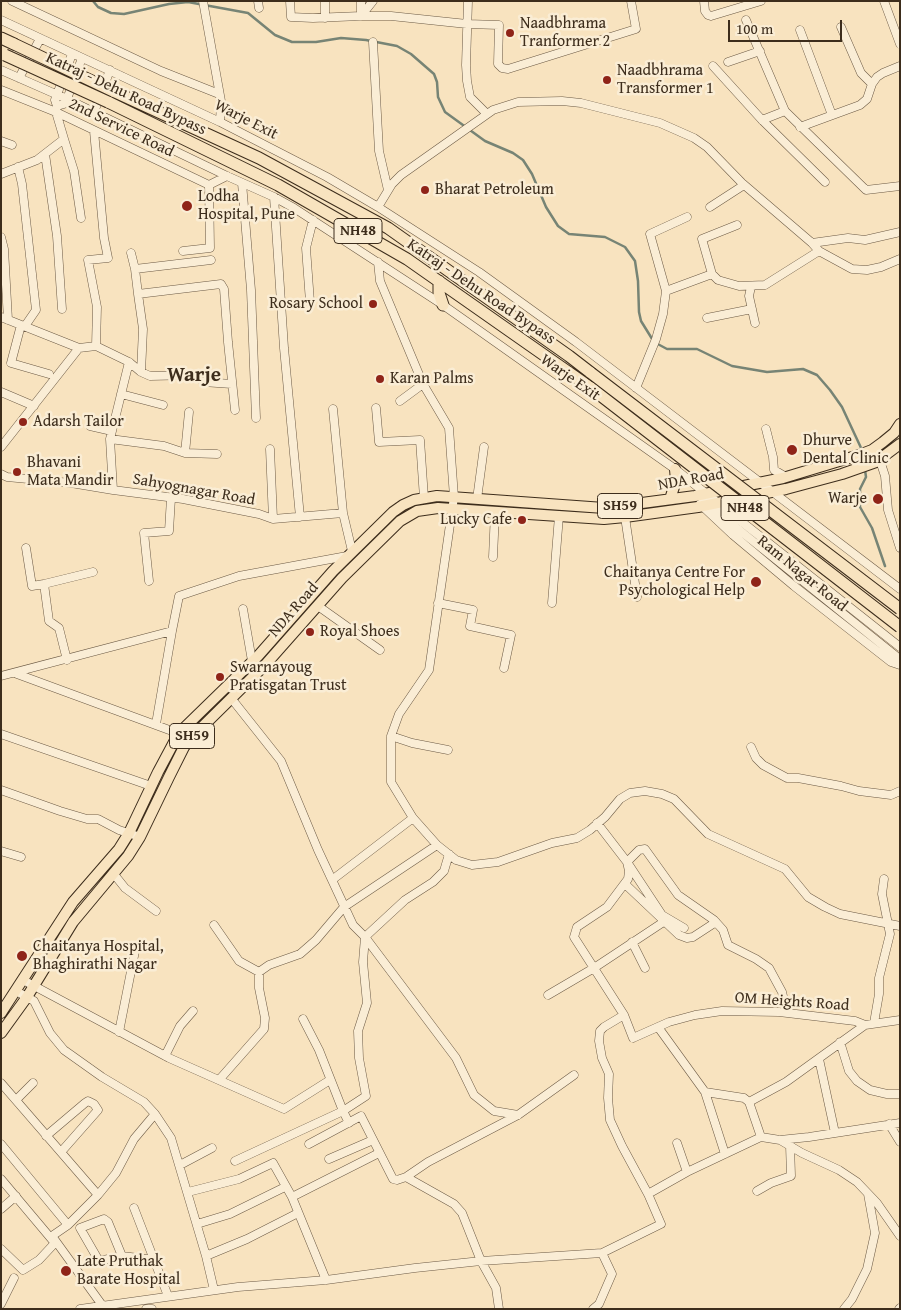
<!DOCTYPE html>
<style>
body{margin:0}
#map{position:relative;width:901px;height:1310px;overflow:hidden;background:#f8e3bf;font-family:"Gentium Book Plus",serif}
canvas{display:block}
.frame{position:absolute;inset:0;border:2px solid #3d2d1c;pointer-events:none}
.scale{position:absolute;left:728px;top:20px;width:114px;height:22px;box-sizing:border-box;border:2px solid #3d2d1c;border-top:0;padding-left:6px;font-size:15px;line-height:18px;white-space:nowrap;color:#3d2d1c;-webkit-text-stroke:4px #faedd5;paint-order:stroke}
</style>
<div id="map">
<canvas width="901" height="1310"></canvas>
<div class="frame"></div>
<div class="scale">100 m</div>
</div>
<script>
const context = document.querySelector('canvas').getContext('2d');
context.lineJoin = 'round';
const toPath = rows => new Path2D(rows.map(r => 'M' + r).join(''));
function stroke(path, color, width, dash) { context.strokeStyle = color; context.lineWidth = width; context.lineCap = dash ? 'butt' : 'round'; context.setLineDash(dash || []); context.stroke(path); }
function drawText(font, color, halo, rows, align = 'center') {
  context.font = font + ' "Gentium Book Plus",serif'; context.lineWidth = 5; context.setLineDash([]); context.textBaseline = 'middle'; context.strokeStyle = halo; context.fillStyle = color; for (const [text, x, y, turn = 0] of rows) {
    context.save(); context.translate(x, y); context.rotate((+turn || 0) * Math.PI / 180); context.textAlign = isNaN(turn) ? turn : align; if (halo) context.strokeText(text, 0, 0); context.fillText(text, 0, 0); context.restore();
  }
}
const stream = toPath([
 [93,1,98,7,111,13,124,14,169,4,188,2,248,13,275,35,292,42,316,42,341,38,366,40,397,46,411,54,434,74,437,82,438,97,445,112,485,141,513,153,523,160,532,174,546,207,558,226,569,234,605,237,625,247,635,261,638,281,639,312,641,321,654,342,667,349,697,349,732,366,767,372,803,369,817,375,830,390,842,407,862,450],
 [865,470,866,477,860,489,860,507,872,528,885,566]
]);
const minor = toPath([
 [12,1,161,71,219,94],
 [203,1,221,101,220,122],
 [258,1,259,8],
 [290,1,291,17,313,18,361,16,391,16,467,24,499,25,498,64,502,68,508,69,636,29,631,1],
 [325,1,325,18],
 [468,1,466,65,467,81,470,97,487,114],
 [704,1,705,11,708,15,711,16,761,1],
 [884,1,900,44],
 [361,16,373,1],
 [361,16,361,1],
 [1,20,220,122,327,177,378,207,479,272,576,342,900,589],
 [746,20,785,111,866,190,900,186],
 [841,27,861,73,872,84],
 [800,30,832,115],
 [373,42,379,151,388,190],
 [728,62,760,51],
 [713,66,762,120,825,182],
 [1,70,67,99,227,176,274,197,294,208,443,305,675,469,900,647],
 [19,78,40,39],
 [1,90,56,112,209,185,227,176],
 [57,106,64,104,67,99,82,58],
 [94,112,110,70],
 [762,120,785,111],
 [800,127,860,105,867,99,872,84,877,77,883,73,900,66],
 [94,131,104,238,108,258,88,260,97,307,96,346],
 [64,139,74,171,81,218],
 [1,141,12,145],
 [45,154,57,236,62,309],
 [18,167,22,184,36,310,25,326],
 [1,174,37,160,64,139,56,112,57,106,55,100,72,54],
 [242,183,251,290,256,418],
 [274,197,284,348,300,517],
 [378,207,392,184,401,175,493,110,518,102,562,101,581,103,660,123,694,138,707,147,742,183,812,243,819,251,852,269,867,270,881,267,900,259],
 [710,207,744,185],
 [687,217,650,234,666,291,712,274],
 [737,225,702,239,712,274,718,280,739,286,765,285,819,251],
 [1,237,4,249,8,320],
 [812,243,848,238,865,240,900,232],
 [183,251,210,248,209,185],
 [131,253,135,269],
 [378,262,380,281,423,384,449,428,454,497,429,670,399,714,391,736,391,782,413,818,437,845,456,860,472,865,498,862,552,843,577,838,590,830,605,817,620,799,630,793,645,791,662,794,674,799,708,834,785,869,808,897,825,907,840,914,900,926],
 [751,287,749,296,755,323],
 [138,294,135,269,211,260],
 [310,302,306,248,313,220],
 [1,317,79,348,96,346,129,362,141,372,150,376,193,375],
 [707,318,752,309],
 [21,325,11,363,49,374],
 [129,362,110,439,164,446,185,453,217,454],
 [141,372,143,329,138,294,221,284,224,289,228,342,235,410],
 [203,382,232,384],
 [636,388,656,339,663,314,666,291],
 [1,392,34,406],
 [121,394,163,405],
 [400,401,423,384],
 [376,408,379,442,420,440,424,498],
 [333,409,343,513],
 [90,426,112,431],
 [766,429,773,457,774,470,786,477],
 [110,439,113,490],
 [1,447,79,348],
 [876,448,885,476,888,510,900,548],
 [270,449,273,519],
 [185,453,189,412],
 [1,474,7,477,71,483,113,490,183,499,259,514,273,519,343,513,352,551],
 [701,494,708,505,896,656,900,663],
 [477,499,484,447],
 [700,504,733,535,794,586,891,662,900,665],
 [625,517,637,597],
 [26,548,32,586,44,584,49,621,59,628,67,660],
 [493,557,495,512],
 [149,581,144,533,169,531,171,498],
 [44,584,93,572],
 [438,603,473,610,470,626,511,635,504,668],
 [552,603,559,516],
 [318,606,380,650],
 [243,609,252,661],
 [172,631,179,596,239,576,347,556],
 [17,674,191,738],
 [1,676,172,631,156,724],
 [231,698,281,761,318,850,353,925,365,937,456,1058,474,1095,494,1111,518,1115],
 [1,734,151,786],
 [391,736,412,743,448,750],
 [751,747,756,758,763,765,787,778,798,778,841,786,859,791,891,795,900,791],
 [1,790,60,811,87,819,98,819,119,830,140,837],
 [597,823,627,862,629,871,628,879,607,907,577,927,574,937,624,1015,633,1038,669,1022,695,1015,722,1011,779,1012,855,1021,865,1025],
 [1,851,21,857],
 [113,873,125,888,156,911],
 [332,880,413,818],
 [625,884,679,935,687,938,693,937,716,922],
 [214,925,239,961,259,972],
 [684,928,662,915,627,862,639,850,645,849,678,895,714,920,723,930,728,945,756,959,769,968,782,992,787,1013],
 [632,942,645,968],
 [23,980,169,1058,284,1109,330,1080],
 [16,991,34,1001,50,1033,64,1050,102,1077,144,1102,155,1114,171,1138,206,1256,214,1290],
 [548,995,594,968,665,921],
 [624,1015,604,1027,600,1031,599,1041,602,1058,609,1074,608,1098,610,1120,622,1146,648,1194],
 [874,1023,879,994,879,978,890,934,882,894,884,879],
 [658,1027,705,1092,744,1098,749,1102],
 [119,1032,135,951],
 [840,1042,849,1071,857,1081,870,1090,887,1094,900,1094],
 [165,1056,180,1026,193,1011],
 [819,1059,835,1133],
 [219,1080,264,1029,265,1018,259,988,259,972,269,965,300,954,316,940,344,907,437,845],
 [1,1083,98,1195,68,1225,1,1144],
 [705,1092,725,1154],
 [16,1100,33,1083],
 [349,1123,343,1111,366,1096,359,1058,358,1031,367,1003,363,962,365,937,405,900,433,882,444,871,449,854],
 [889,1124,900,1142],
 [46,1136,85,1103,88,1101,94,1104,98,1110,61,1152],
 [761,1137,780,1140,809,1137,900,1123],
 [780,1140,802,1153,839,1170,857,1182,877,1203,900,1236],
 [677,1143,687,1172],
 [309,1144,361,1116,393,1179,397,1180,406,1177,454,1204,462,1213,481,1261,496,1288,499,1309],
 [329,1159,373,1140],
 [235,1161,343,1111,319,1050,303,1019],
 [180,1165,212,1148],
 [406,1177,428,1162,518,1115,574,1075],
 [1,1179,54,1242,53,1245,39,1260,23,1270,1,1249],
 [757,1191,771,1183,791,1176,790,1145],
 [188,1192,239,1179,273,1163,292,1197,326,1280],
 [98,1195,116,1173,134,1139,155,1114],
 [292,1197,379,1153],
 [134,1208,168,1296],
 [1,1209,16,1196],
 [197,1224,230,1214,285,1187],
 [68,1225,52,1236,102,1305],
 [122,1256,99,1261,80,1228,104,1219,108,1222,122,1256,155,1260],
 [206,1256,247,1239,298,1213],
 [1,1304,14,1278],
 [80,1309,238,1287,326,1280,415,1268,481,1261,602,1253,661,1224,648,1194,687,1172,761,1137,749,1102,786,1082,865,1025,900,1020],
 [146,1309,152,1309],
 [593,1309,599,1304,612,1274,602,1253],
 [844,1309,852,1299,867,1269,875,1233,868,1194],
 [899,1309,900,1308]
]);
const major = toPath([
 [670,499,676,481,675,469],
 [1,1013,73,902,119,849,129,833,158,772,174,742,182,730,258,656,333,571,393,512,403,505,414,500,437,496,604,508,695,496,783,478,859,455,872,450,883,442,894,433,900,424],
 [1,1033,27,997,73,922,128,856,140,837,169,777,184,747,191,738,266,664,342,578,400,521,417,511,438,508,604,519,625,517,698,507,786,489,842,474,876,462,900,444]
]);
const highway = toPath([
 [1,38,14,44],
 [113,91,259,158,388,228,569,356,591,373],
 [108,102,278,185,407,259,591,388],
 [439,281,439,293,443,305]
]);
const highwayBridge = toPath([
 [14,44,113,91],
 [5,55,108,102],
 [591,373,900,609],
 [591,388,900,627]
]);
const markers = [
 [510,33,5,"#8f2418"],
 [607,80,5,"#8f2418"],
 [425,190,5,"#8f2418"],
 [187,206,6,"#8f2418"],
 [373,304,5,"#8f2418"],
 [380,379,5,"#8f2418"],
 [23,422,5,"#8f2418"],
 [792,450,6,"#8f2418"],
 [17,472,5,"#8f2418"],
 [878,499,6,"#8f2418"],
 [522,520,5,"#8f2418"],
 [756,582,6,"#8f2418"],
 [310,632,5,"#8f2418"],
 [220,677,5,"#8f2418"],
 [22,956,6,"#8f2418"],
 [66,1271,6,"#8f2418"]
];
const shields = [
 [358,231,48],
 [620,506,45],
 [745,508,48],
 [192,736,45]
];
const shieldNames = [
 ["NH48",358,231],
 ["SH59",620,506],
 ["NH48",745,508],
 ["SH59",192,736]
];
const poiNames = [
 ["Naadbhrama",520,24],
 ["Tranformer 2",520,42],
 ["Naadbhrama",617,71],
 ["Transformer 1",617,89],
 ["Bharat Petroleum",435,190],
 ["Lodha",198,197],
 ["Hospital, Pune",198,215],
 ["Rosary School",363,304,"right"],
 ["Karan Palms",390,379],
 ["Adarsh Tailor",33,422],
 ["Dhurve",803,441],
 ["Dental Clinic",803,459],
 ["Bhavani",27,463],
 ["Mata Mandir",27,481],
 ["Warje",867,499,"right"],
 ["Lucky Cafe",512,520,"right"],
 ["Chaitanya Centre For",745,573,"right"],
 ["Psychological Help",745,591,"right"],
 ["Royal Shoes",320,632],
 ["Swarnayoug",230,668],
 ["Pratisgatan Trust",230,686],
 ["Chaitanya Hospital,",33,947],
 ["Bhaghirathi Nagar",33,965],
 ["Late Pruthak",77,1262],
 ["Barate Hospital",77,1280]
];
const streetNames = [
 ["Katraj - Dehu Road Bypass",126,94,25],
 ["Warje Exit",246,120,27],
 ["2nd Service Road",121,128,26],
 ["Katraj - Dehu Road Bypass",481,292,34],
 ["Warje Exit",570,378,35],
 ["NDA Road",691,480,-10],
 ["Sahyognagar Road",194,490,10],
 ["Ram Nagar Road",802,574,39],
 ["NDA Road",294,610,-49],
 ["OM Heights Road",792,1002,4]
];
const districtNames = [
 ["Warje",194,376]
];
stroke(stream, '#778475', 2.5);
stroke(minor, '#6c5a45', 9);
stroke(major, '#3d2d1c', 12);
stroke(highway, '#3d2d1c', 13);
stroke(minor, '#faedd5', 8);
stroke(major, '#f8e3bf', 10);
stroke(highway, '#f8e3bf', 11);
stroke(highwayBridge, '#3d2d1c', 13, []);
stroke(highwayBridge, '#f8e3bf', 11);
for (const [x, y, r, color] of markers) { const dot = new Path2D(); dot.arc(x, y, r, 0, 2 * Math.PI); context.fillStyle = color; context.fill(dot); stroke(dot, '#faedd5', 2); }
for (const [x, y, w] of shields) { const box = new Path2D(); box.roundRect(x - w / 2, y - 12.5, w, 25, 4); context.fillStyle = '#faedd5'; context.fill(box); stroke(box, '#3d2d1c', 1); }
drawText('bold 15px', '#3d2d1c', null, shieldNames);
drawText('16px', '#3d2d1c', '#faedd5', poiNames, 'left');
drawText('16px', '#3d2d1c', '#faedd5', streetNames);
drawText('bold 21px', '#3d2d1c', '#faedd5', districtNames);
</script>
